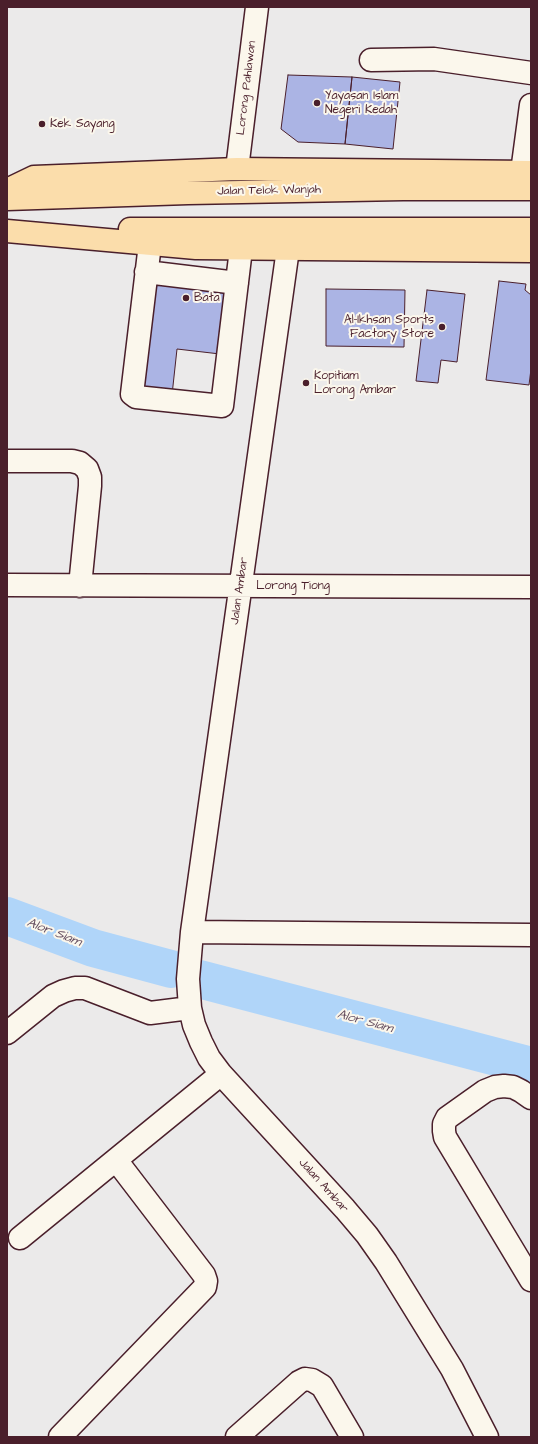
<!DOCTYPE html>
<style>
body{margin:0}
#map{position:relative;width:538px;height:1444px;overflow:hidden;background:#ebeaea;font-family:"Architects Daughter",sans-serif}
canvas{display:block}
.frame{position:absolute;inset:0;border:8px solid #4a1f2b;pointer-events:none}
</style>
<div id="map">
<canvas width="538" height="1444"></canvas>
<div class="frame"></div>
</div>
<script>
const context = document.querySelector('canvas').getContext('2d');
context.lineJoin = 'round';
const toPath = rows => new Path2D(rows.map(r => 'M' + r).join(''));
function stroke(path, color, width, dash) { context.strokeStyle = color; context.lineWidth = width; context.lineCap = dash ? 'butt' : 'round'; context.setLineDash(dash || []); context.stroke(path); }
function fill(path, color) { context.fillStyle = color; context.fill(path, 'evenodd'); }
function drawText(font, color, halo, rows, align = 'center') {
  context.font = font + ' "Architects Daughter",sans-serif'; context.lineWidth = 4; context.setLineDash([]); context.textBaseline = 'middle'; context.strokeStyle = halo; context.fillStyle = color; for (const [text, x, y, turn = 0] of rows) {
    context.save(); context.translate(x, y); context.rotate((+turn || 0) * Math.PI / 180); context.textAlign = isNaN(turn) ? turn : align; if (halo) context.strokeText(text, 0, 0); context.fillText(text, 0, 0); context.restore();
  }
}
const river = toPath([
 [7,916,93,948,171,969],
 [199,979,531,1066]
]);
const building = toPath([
 [288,75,352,77,345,144,298,142,281,129,288,75],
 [352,77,400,82,393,149,345,144,352,77],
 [150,281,228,290,220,354,177,349,172,395,137,391,150,281],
 [499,281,526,284,525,290,531,295,531,369,529,385,486,380,499,281],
 [326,289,405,290,404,347,326,346,326,289],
 [427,290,465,294,457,362,441,360,438,383,416,381,427,290]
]);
const minor = toPath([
 [371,60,434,59,531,73],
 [237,169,257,7],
 [522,172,531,105],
 [150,244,132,394,136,397,222,406,241,249],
 [288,249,192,932,188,979,190,1008,194,1025,201,1042,209,1058,221,1074,345,1209,367,1235,386,1262,452,1369,487,1437],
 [146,272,237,283],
 [7,461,72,461,80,463,87,469,90,477,90,486,80,586],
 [7,585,531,587],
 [192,932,531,935],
 [7,1033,53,996,64,991,75,988,85,988,150,1013,190,1008],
 [531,1098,521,1091,513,1087,504,1086,495,1087,485,1091,447,1118,444,1124,444,1131,445,1137,531,1280],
 [20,1238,221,1074],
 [60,1437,205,1287,206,1281,204,1275,116,1160],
 [237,1437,299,1382,305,1379,312,1380,322,1386,352,1437]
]);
const major = toPath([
 [7,190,34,177,237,169,531,172],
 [7,199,188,193,403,189,531,189],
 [130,229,531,229],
 [7,231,196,248,531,251]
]);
const markers = [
 [317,103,4,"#4a1f2b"],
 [42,124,4,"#4a1f2b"],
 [186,298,4,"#4a1f2b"],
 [442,327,4,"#4a1f2b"],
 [306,383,4,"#4a1f2b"]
];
const streetNames = [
 ["Lorong Pahlawan",247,88,-83],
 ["Jalan Telok Wanjah",269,191,-1],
 ["Lorong Tiong",293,586],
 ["Jalan Ambar",240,591,-82],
 ["Jalan Ambar",323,1186,48]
];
const poiNames = [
 ["Yayasan Islam",325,96],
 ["Negeri Kedah",325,110],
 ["Kek Sayang",50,124],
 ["Bata",194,298],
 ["Al-Ikhsan Sports",434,320,"right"],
 ["Factory Store",434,334,"right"],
 ["Kopitiam",314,376],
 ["Lorong Ambar",314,390]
];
const waterNames = [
 ["Alor Siam",54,933,21],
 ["Alor Siam",365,1022,15]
];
stroke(river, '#b0d5f9', 38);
fill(building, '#abb4e4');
stroke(building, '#4a1f2b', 1);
stroke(minor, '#4a1f2b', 25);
stroke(major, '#4a1f2b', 25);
stroke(minor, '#fbf7ec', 22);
stroke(major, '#fbddab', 22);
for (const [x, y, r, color] of markers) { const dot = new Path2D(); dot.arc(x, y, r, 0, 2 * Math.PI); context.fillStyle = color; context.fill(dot); stroke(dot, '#fbf7ec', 1.5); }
drawText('12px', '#4a1f2b', '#fbf7ec', streetNames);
drawText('12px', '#4a1f2b', '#fbf7ec', poiNames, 'left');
drawText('italic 13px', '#644c5e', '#fbf7ec', waterNames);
</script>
